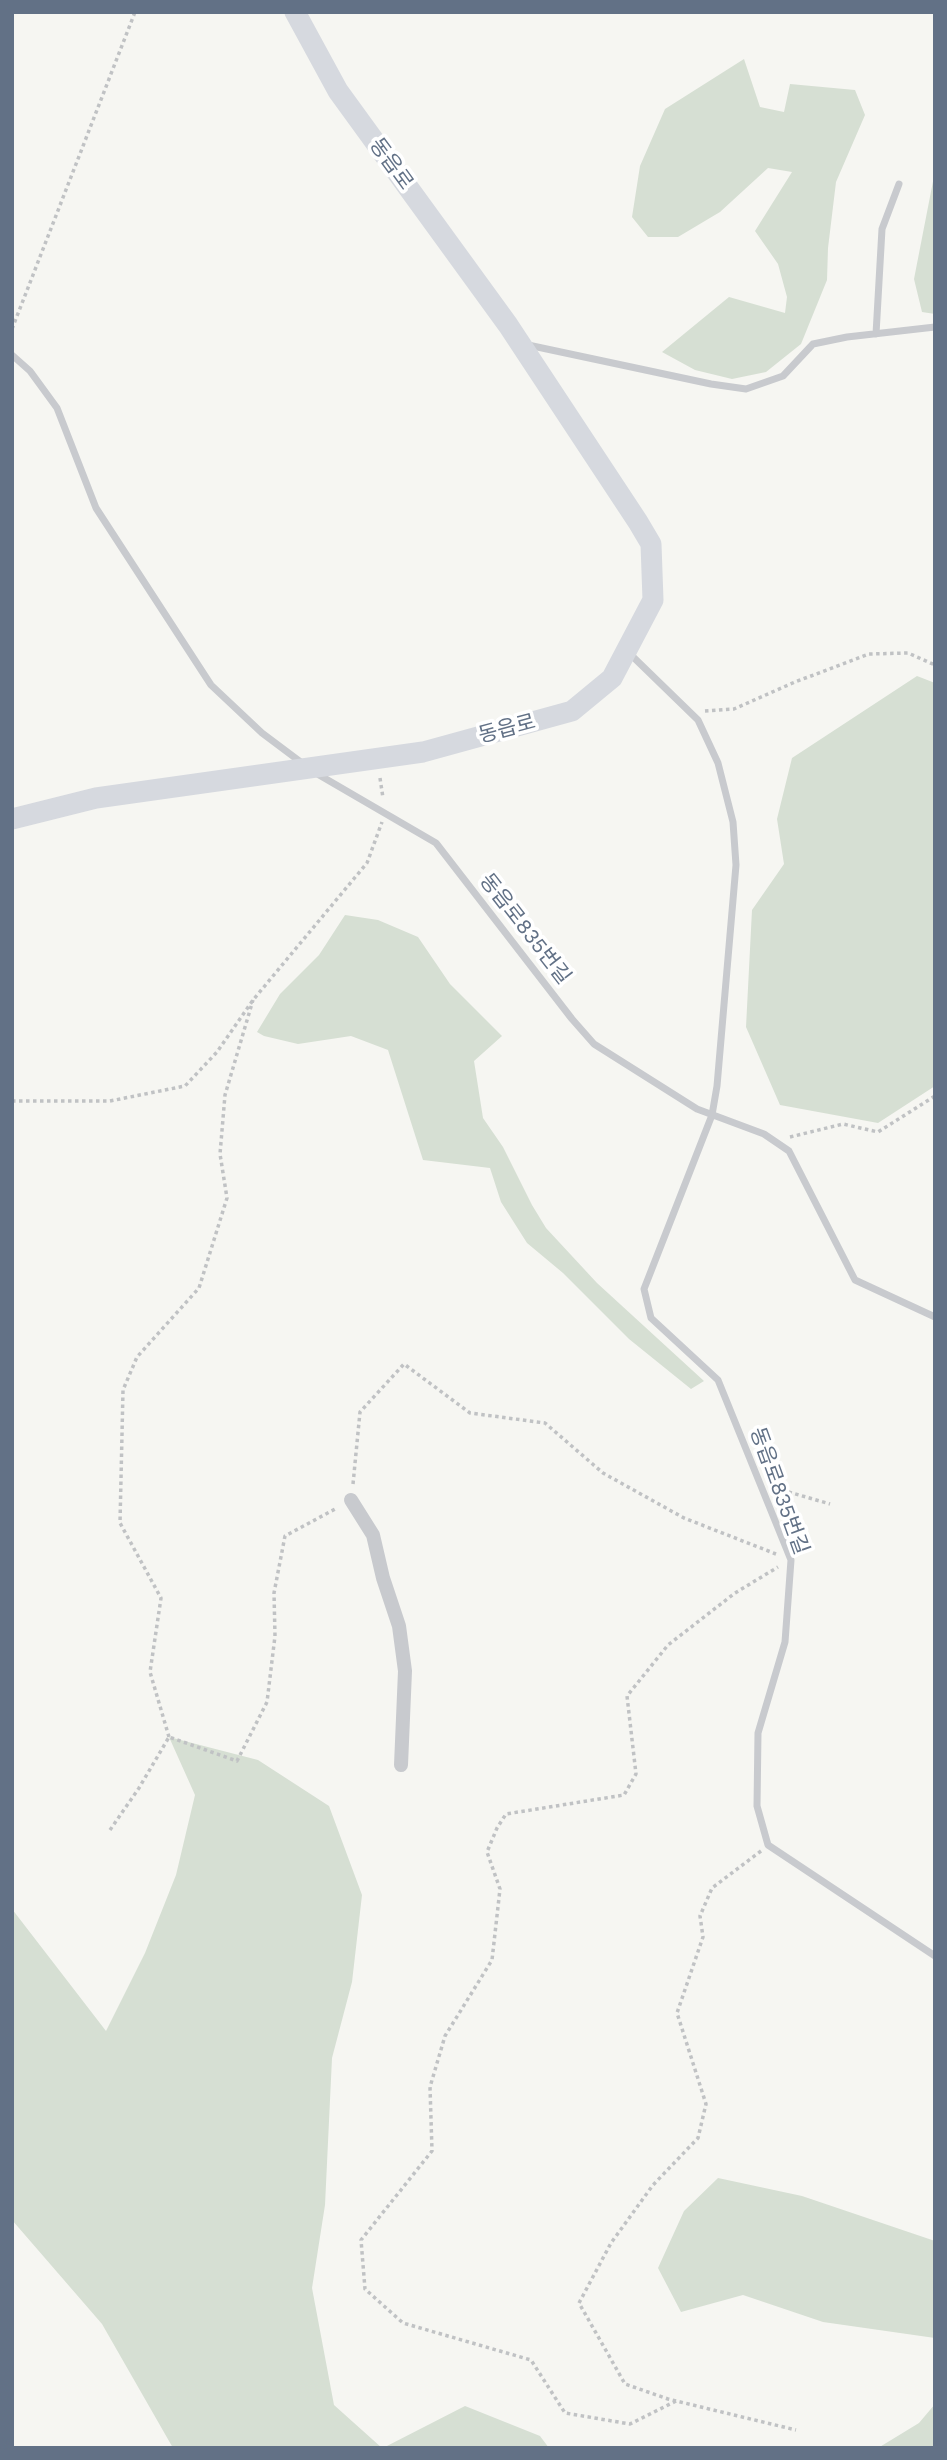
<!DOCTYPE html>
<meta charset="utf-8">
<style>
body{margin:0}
#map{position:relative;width:947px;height:2460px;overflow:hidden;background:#f6f6f2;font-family:"Work Sans",sans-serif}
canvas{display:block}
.frame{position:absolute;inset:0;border:14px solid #627186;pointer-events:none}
</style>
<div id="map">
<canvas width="947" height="2460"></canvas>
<div class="frame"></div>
</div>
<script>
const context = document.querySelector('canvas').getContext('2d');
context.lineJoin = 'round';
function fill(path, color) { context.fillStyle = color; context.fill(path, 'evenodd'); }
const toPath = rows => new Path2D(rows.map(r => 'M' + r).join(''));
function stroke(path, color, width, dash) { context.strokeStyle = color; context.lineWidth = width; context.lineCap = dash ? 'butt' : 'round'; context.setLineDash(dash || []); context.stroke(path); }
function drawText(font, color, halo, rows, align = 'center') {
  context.font = font + ' "Work Sans","Noto Sans KR",sans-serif'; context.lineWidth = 7; context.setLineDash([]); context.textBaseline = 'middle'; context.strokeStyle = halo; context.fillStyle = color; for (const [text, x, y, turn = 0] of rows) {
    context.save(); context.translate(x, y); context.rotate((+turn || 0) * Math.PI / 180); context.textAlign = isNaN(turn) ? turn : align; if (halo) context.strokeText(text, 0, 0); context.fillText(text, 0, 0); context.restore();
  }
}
const green = toPath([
 [744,59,760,107,784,112,790,84,855,90,865,115,836,182,828,248,827,280,801,344,766,372,732,379,695,370,662,352,729,297,785,313,787,297,778,264,755,231,792,172,768,168,720,212,678,237,648,237,632,217,640,166,665,109],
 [935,171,935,314,922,312,914,279],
 [917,676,935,683,935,1086,878,1123,780,1105,746,1027,752,910,784,864,777,819,792,758],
 [345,915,378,920,418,937,450,984,502,1036,474,1061,483,1118,503,1147,532,1205,546,1228,597,1283,704,1381,691,1389,629,1339,563,1273,527,1243,501,1202,490,1168,423,1160,388,1050,351,1036,298,1044,264,1036,257,1032,280,994,319,955],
 [169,1737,258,1760,329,1806,362,1895,352,1982,332,2058,325,2205,312,2288,334,2405,382,2448,173,2448,102,2324,12,2220,12,1909,106,2031,145,1953,176,1875,195,1795],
 [718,2178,802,2196,935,2241,935,2338,823,2322,743,2295,681,2312,658,2268,684,2211],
 [935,2404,935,2448,878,2448,919,2423],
 [465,2406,540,2436,549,2448,383,2448]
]);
const path = toPath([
 [12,329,135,12],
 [705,711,734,709,795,682,869,654,908,653,935,665],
 [380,778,383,798],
 [12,1101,110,1101,185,1086,217,1052,253,1000,367,863,382,822],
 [790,1137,843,1124,878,1132,935,1096],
 [353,1484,360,1412,404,1364,470,1413,545,1423,603,1473,684,1518,776,1554],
 [775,1488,830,1504],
 [169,1737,150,1672,161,1598,120,1523,123,1390,137,1357,199,1288,227,1198,220,1154,225,1095,253,1000],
 [110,1830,139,1788,169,1737,237,1761,267,1702,275,1636,274,1593,285,1536,337,1508],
 [761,1851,712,1888,700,1916,703,1937,677,2013,706,2104,698,2138,653,2185,611,2243,579,2303,625,2384,668,2399,796,2430],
 [676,2401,630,2424,565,2413,531,2360,403,2323,365,2289,361,2240,432,2151,430,2087,445,2036,492,1960,500,1889,487,1852,497,1828,506,1814,624,1795,636,1774,627,1696,668,1645,735,1593,778,1567]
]);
const lane = toPath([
 [876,334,882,229,899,184],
 [528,345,711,384,746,389,783,376,813,344,847,337,935,327],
 [12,355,30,371,57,408,96,508,211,685,262,733,302,763],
 [628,652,698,720,718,763,733,822,736,865,717,1086,712,1115,644,1289,651,1318,718,1380,791,1560,785,1642,758,1733,757,1806,768,1845,935,1956],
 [314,772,436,843,572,1019,594,1044,697,1109,764,1134,789,1151,855,1280,935,1317]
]);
const street = toPath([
 [351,1500,373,1535,383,1578,399,1626,405,1671,401,1765]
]);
const secondary = toPath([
 [12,819,96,798,423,752,572,711,612,678,653,600,651,544,638,522,508,325,338,91,295,12]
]);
const streetNames = [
 ["동읍로",391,164,54],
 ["동읍로",507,729,-15],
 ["동읍로835번길",525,929,52],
 ["동읍로835번길",779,1491,70]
];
fill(green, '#d6dfd3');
stroke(path, '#c0c2c4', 3.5, [3.5, 3.5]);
stroke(lane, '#c8cace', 7);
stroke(street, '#c8cace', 14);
stroke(secondary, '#d6d9df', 21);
drawText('21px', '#627186', '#fff', streetNames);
</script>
